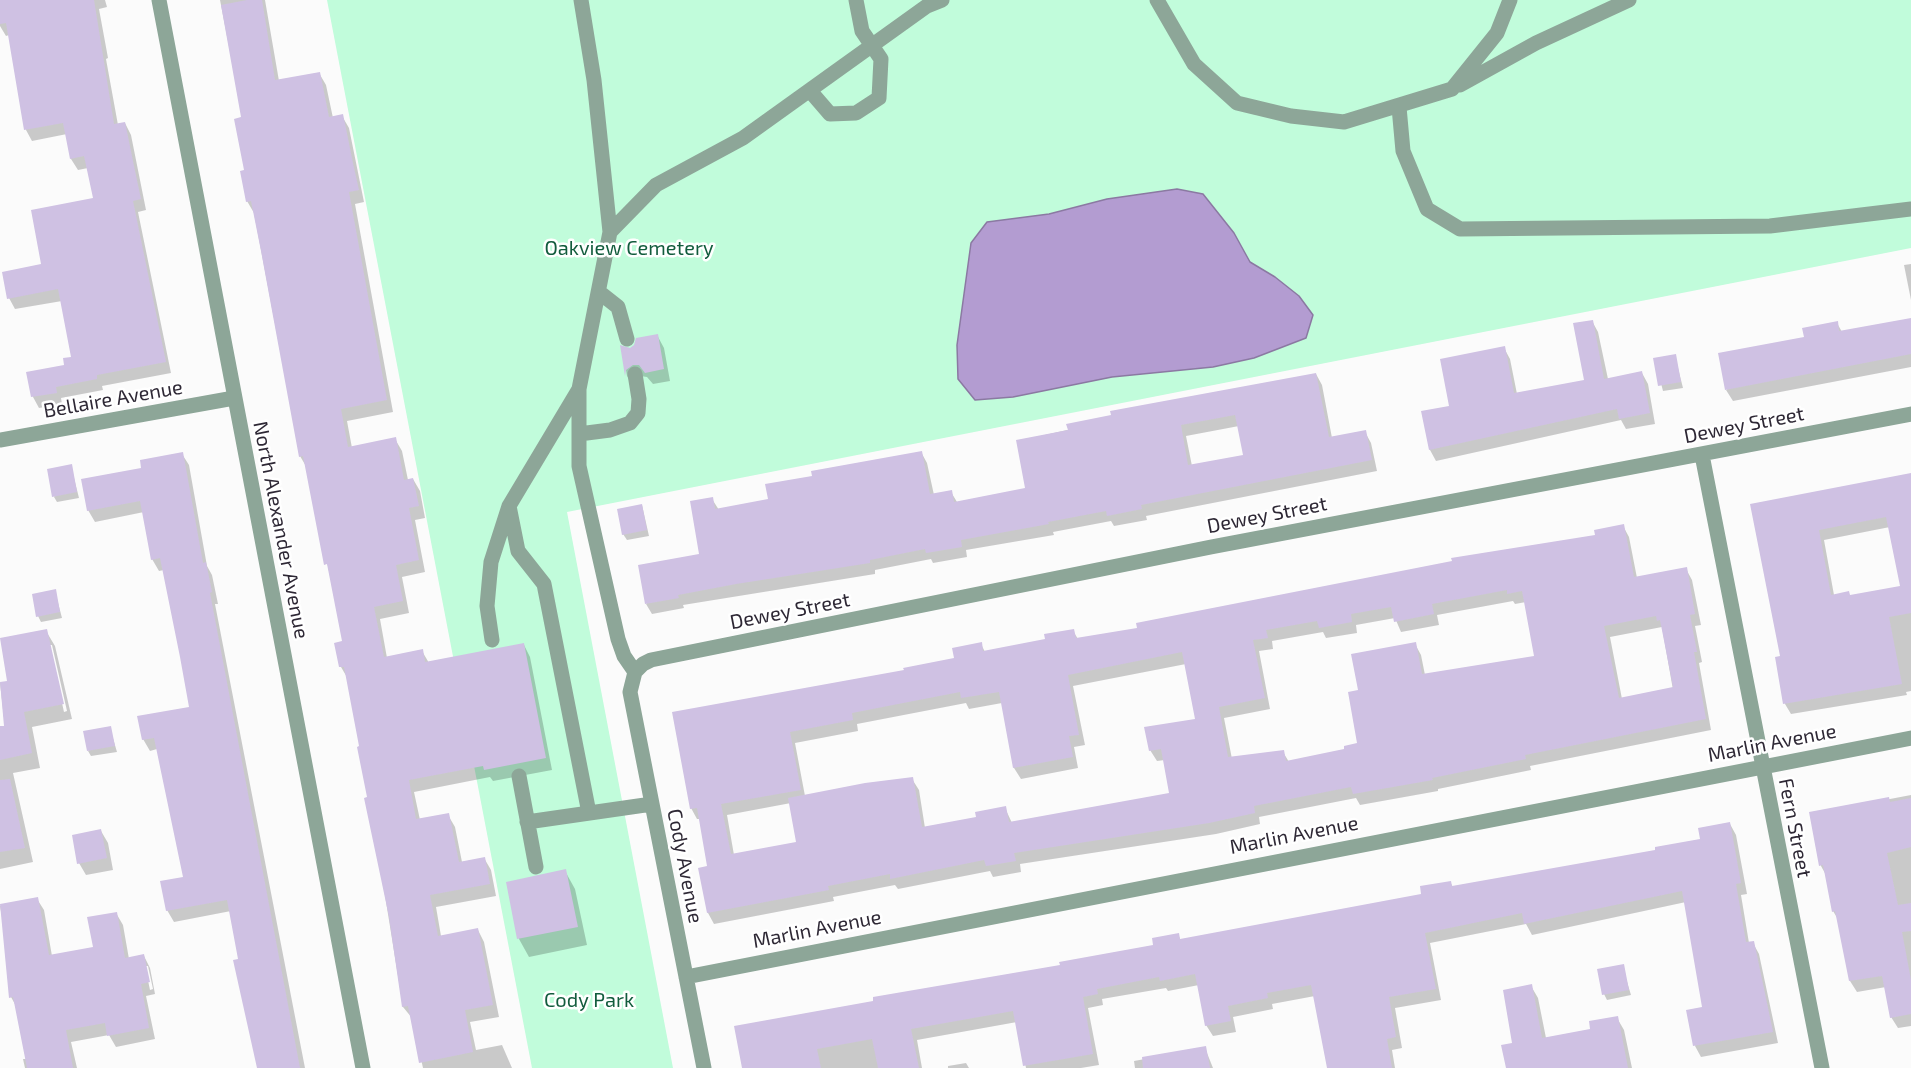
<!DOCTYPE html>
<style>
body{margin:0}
canvas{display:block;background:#fbfbfb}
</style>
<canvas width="1911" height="1068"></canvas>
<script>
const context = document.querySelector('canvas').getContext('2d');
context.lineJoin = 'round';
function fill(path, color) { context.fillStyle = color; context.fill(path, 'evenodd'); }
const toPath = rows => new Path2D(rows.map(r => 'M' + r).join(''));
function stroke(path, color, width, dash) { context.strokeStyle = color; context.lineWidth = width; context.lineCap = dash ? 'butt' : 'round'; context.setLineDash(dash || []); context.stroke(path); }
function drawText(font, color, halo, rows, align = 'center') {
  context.font = font + ' "Exo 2",sans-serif'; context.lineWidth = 5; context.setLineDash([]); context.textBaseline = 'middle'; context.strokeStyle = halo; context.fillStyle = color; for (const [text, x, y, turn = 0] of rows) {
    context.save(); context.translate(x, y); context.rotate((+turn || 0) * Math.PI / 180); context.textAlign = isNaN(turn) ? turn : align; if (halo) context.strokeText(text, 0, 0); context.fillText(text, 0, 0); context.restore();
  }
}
const green = toPath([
 [327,0,1911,0,1911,248,567,512,673,1068,532,1068]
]);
const water = toPath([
 [1177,189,1203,194,1234,233,1250,262,1275,277,1299,296,1313,315,1306,338,1254,358,1213,367,1112,377,1013,397,975,400,958,379,957,345,971,243,987,222,1049,214,1107,199,1177,189]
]);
const shadow = toPath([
 [0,0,105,0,107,7,99,9,108,58,106,59,118,125,125,123,131,135,146,210,138,212,171,373,102,386,103,390,61,398,62,404,39,408,33,397,28,373,66,366,73,358,62,301,15,309,9,298,43,265,94,200,88,168,78,170,71,159,67,134,32,141,26,130,9,35,6,36,0,26],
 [220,0,265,0,279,81,319,73,326,85,333,118,342,116,349,128,364,202,355,204,393,412,347,421,352,448,395,439,402,451,408,480,413,479,420,491,425,518,415,520,425,572,402,577,409,613,380,619,387,658,422,651,429,663,524,645,530,657,552,770,493,781,490,777,414,792,420,820,448,815,455,827,462,862,484,858,491,870,496,896,436,907,441,936,478,930,484,942,499,1017,470,1022,476,1050,502,1045,512,1068,423,1068,412,1018,403,1007,361,747,348,679,341,667,344,642,307,468,300,456,254,213,247,201,243,119],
 [1911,264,1911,300,1904,265],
 [1911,319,1911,367,1733,401,1726,390,1806,338,1837,323,1842,332],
 [1592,321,1598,332,1608,379,1642,373,1648,384,1655,424,1626,429,1621,420,1436,461,1430,450,1423,412,1450,407,1504,348,1510,359,1517,394,1586,381],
 [657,335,664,348,670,381,653,384,647,377,640,376,632,385,627,376,622,347,630,350],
 [1675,356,1683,388,1663,391,1655,360],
 [1316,374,1322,385,1332,438,1365,432,1371,443,1377,471,1146,516,1147,520,1114,526,1111,521,1053,532,1054,535,966,550,967,557,933,563,931,559,875,570,875,574,683,605,684,608,652,614,646,604,701,555,712,499,719,510,770,501,814,477,921,452,927,463,934,495,951,492,957,502,1027,489,1018,441],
 [1239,426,1245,456,1192,466,1186,436],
 [182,454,189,465,207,566,212,575,218,604,215,604,305,1068,258,1068,231,911,174,922,167,910,184,878,157,749,150,751,143,739,191,708,164,570,159,571,152,559,144,512,95,522,88,510,143,469],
 [71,466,79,498,57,502,54,497],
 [1911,474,1911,691,1906,692,1907,695,1791,714,1785,704,1776,658,1782,657,1752,506],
 [1890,527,1902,587,1851,597,1834,595,1824,540],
 [642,505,649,536,627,540,623,534],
 [1623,526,1629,537,1637,578,1686,569,1692,580,1701,625,1695,626,1702,662,1699,663,1711,730,1530,766,1531,770,1438,789,1438,791,1360,805,1356,798,1259,817,1260,824,1216,834,1020,864,1021,872,993,877,990,871,898,889,895,885,833,897,834,901,714,924,708,913,709,867,700,819,697,819,691,808,674,713,906,672,956,660,981,644,985,652,1047,640,1073,631,1078,639,1139,629,1597,536],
 [1513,601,1515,604,1526,602,1536,657,1425,675,1421,655,1415,644,1360,692,1359,744,1346,750,1289,762,1283,752,1232,759,1224,718,1270,709,1259,651,1273,649,1272,641,1323,632,1326,638,1357,633,1356,625,1395,618,1401,632,1439,625,1437,615],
 [1662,627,1673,690,1622,699,1610,637],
 [1186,664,1196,720,1150,750,1157,761,1165,760,1171,794,1012,823,1005,808,978,818,925,828,919,790,912,779,805,796,795,743,858,731,857,724,966,703,969,709,1002,703,1014,768,1021,779,1078,768,1074,747,1085,745,1073,686],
 [791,803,798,843,734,855,727,815],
 [55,591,62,618,41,622,38,616],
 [46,631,55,646,72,719,32,727,40,768,13,773,33,862,0,869,0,728,5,727,0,683,9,682],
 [49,645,52,645,67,711,64,712],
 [110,728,117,752,91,756,88,751],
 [1911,795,1911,1026,1898,1028,1891,1017,1886,987,1857,992,1850,981,1839,921,1833,911,1826,875,1821,866,1811,814],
 [1730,824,1736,835,1747,894,1741,895,1749,943,1753,943,1759,954,1778,1043,1701,1057,1695,1046,1703,1008,1686,902,1532,935,1526,924,1430,943,1441,1000,1395,1008,1402,1048,1392,1050,1395,1068,1328,1068,1315,996,1272,1004,1273,1009,1233,1017,1236,1032,1213,1036,1206,1025,1199,985,1168,991,1166,988,1102,999,1103,1005,1088,1008,1099,1065,1081,1068,1026,1068,1017,1022,917,1040,922,1068,746,1068,1062,966,1155,946,1178,934,1181,941,1423,895,1450,882,1453,887,1657,851,1701,840],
 [101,831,108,843,113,870,86,875,79,863],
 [565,871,575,889,587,945,529,957,519,939,508,883],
 [37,899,44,910,52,956,94,948,116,913,123,925,129,959,144,956,150,968,155,994,146,996,155,1039,116,1047,109,1035,71,1042,77,1068,25,1068,23,1059,27,1059,17,1008,11,997,10,964,0,906],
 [145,966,148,966,153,989,150,990],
 [1622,965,1631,995,1607,1000,1604,994],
 [1531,986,1538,998,1546,1038,1592,1030,1617,1018,1624,1030,1632,1068,1507,1068],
 [1205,1048,1213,1068,1135,1068,1134,1061],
 [966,1063,969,1068,948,1068,948,1066]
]);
const building = toPath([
 [0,0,94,0,114,124,125,122,135,171,141,199,133,201,166,362,97,375,97,379,56,387,57,393,31,397,26,372,64,365,63,358,71,357,58,289,7,299,2,272,41,264,31,210,93,198,84,156,70,159,63,123,24,130,6,23,0,24],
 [247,0,262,0,275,80,320,72,329,117,343,114,354,168,359,190,349,192,387,400,341,409,348,447,396,437,404,480,413,478,419,506,409,508,419,560,396,565,403,601,374,607,384,657,423,649,425,662,524,643,546,758,484,770,483,766,409,780,416,819,449,813,459,862,485,857,490,884,430,895,438,936,478,928,493,1005,465,1010,473,1052,419,1063,408,1006,402,1007,389,917,364,798,367,797,357,747,359,746,344,667,339,667,334,643,342,641,327,564,324,565,303,456,299,457,261,251,251,201,246,202,240,171,244,170,234,119,241,117,221,5],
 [1911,318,1911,354,1725,390,1718,353,1804,337,1802,328,1838,321,1839,331],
 [1593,320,1604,379,1642,371,1650,413,1619,419,1617,409,1429,450,1421,411,1449,406,1440,359,1505,346,1514,393,1584,380,1573,323],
 [658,334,664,369,645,373,639,365,633,365,626,370,625,376,620,345,630,348,634,345,636,338],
 [1676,354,1681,382,1658,386,1653,358],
 [1316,373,1329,437,1366,430,1372,460,1141,505,1142,509,1107,516,1106,511,1048,522,1049,524,961,540,962,547,926,553,925,549,870,560,870,563,736,584,678,595,679,598,645,604,638,565,699,554,690,501,713,497,715,509,768,499,765,484,812,476,811,471,922,451,930,494,952,490,954,502,1025,488,1016,440,1068,430,1066,424,1111,415,1110,411],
 [1235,415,1243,455,1188,465,1181,425],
 [183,452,203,563,206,562,212,592,210,593,300,1068,257,1068,233,960,238,959,227,900,166,911,160,881,183,877,154,738,142,740,137,716,189,707,180,657,160,558,151,560,140,501,87,511,81,479,141,468,140,460],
 [72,464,77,492,52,497,47,469],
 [1911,473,1911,613,1889,617,1902,684,1783,704,1775,657,1780,656,1750,504],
 [1886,517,1900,586,1850,595,1849,591,1831,595,1819,530],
 [642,504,647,530,622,535,617,509],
 [1624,524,1634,577,1687,567,1695,614,1690,615,1697,652,1694,652,1706,719,1525,755,1526,759,1432,778,1433,780,1353,794,1351,787,1254,806,1255,813,1209,823,1014,853,1016,861,986,866,984,860,890,879,890,874,828,886,829,890,707,913,698,868,707,866,697,808,690,809,672,712,904,670,903,668,954,658,952,648,982,642,983,651,1045,639,1044,634,1074,629,1076,638,1137,628,1136,623,1452,561,1451,558,1595,535,1594,530],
 [1507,590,1507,594,1522,591,1534,656,1422,674,1416,642,1351,654,1358,690,1348,692,1357,743,1344,746,1344,749,1286,761,1284,750,1228,757,1219,707,1265,698,1253,640,1268,638,1266,630,1317,621,1319,628,1352,622,1351,614,1391,607,1394,622,1434,614,1432,604],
 [1656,616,1657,621,1660,620,1673,687,1619,698,1604,626],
 [1182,652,1195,719,1144,727,1149,751,1161,749,1169,793,1009,822,1006,806,975,812,976,817,922,827,913,777,865,783,788,798,796,842,731,854,721,804,801,790,790,732,853,720,852,713,898,704,960,692,961,698,999,692,1013,768,1073,757,1069,736,1079,735,1068,675],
 [56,589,60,612,36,617,32,594],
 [47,629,64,704,24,712,32,753,0,760,0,726,4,726,0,682,7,681,0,638],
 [111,726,115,746,87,751,83,731],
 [10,779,25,848,0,852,0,780],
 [1889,797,1890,802,1911,798,1911,847,1887,853,1898,905,1911,903,1911,931,1902,932,1911,980,1911,1014,1890,1018,1882,976,1849,981,1835,911,1832,912,1823,865,1819,866,1809,812],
 [1730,822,1741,883,1736,884,1746,942,1754,941,1773,1032,1693,1046,1686,1010,1702,1007,1682,891,1524,924,1522,913,1425,933,1436,989,1389,997,1396,1037,1387,1039,1392,1068,1327,1068,1311,985,1267,993,1268,998,1228,1006,1231,1021,1205,1026,1195,974,1160,981,1159,977,1097,989,1098,994,1083,997,1093,1054,1023,1066,1013,1011,911,1029,919,1068,878,1068,872,1039,817,1049,821,1068,742,1068,734,1026,873,1001,873,997,1060,965,1059,962,1153,945,1152,938,1179,933,1180,939,1421,894,1420,886,1451,881,1452,886,1655,850,1655,847,1700,839,1698,828],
 [101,829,107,858,77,864,72,835],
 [566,869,578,927,517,939,506,882],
 [38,897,49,955,93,947,87,917,117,912,125,958,144,954,150,982,141,984,149,1028,107,1036,105,1023,66,1030,73,1068,27,1068,13,997,9,998,0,904],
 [1624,964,1629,990,1602,995,1597,969],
 [1532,984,1542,1038,1590,1029,1589,1021,1618,1016,1628,1068,1506,1068,1501,1045,1512,1043,1503,990],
 [1206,1046,1210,1068,1143,1068,1142,1057]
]);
const minor = toPath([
 [159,0,363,1068],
 [581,0,594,80,610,232],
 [1157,0,1194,64,1237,103,1291,116,1344,122,1452,89,1497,33,1510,0],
 [1460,85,1536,43,1629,0],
 [811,92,830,114,856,113,879,98,881,59,862,31,856,0],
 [1399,107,1403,151,1427,209,1460,229,1770,226,1911,209],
 [599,292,618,307,627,339],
 [579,434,610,430,630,423,638,413,639,399,635,374],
 [0,440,234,398],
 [1702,455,1822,1068],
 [509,506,518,551,544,584,589,813],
 [492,640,487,606,491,562,509,506,579,389],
 [635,672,624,656,618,639,579,466,579,389,610,232,656,185,743,138,927,6,942,0],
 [519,776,536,867],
 [527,822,652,804],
 [686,977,1911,738],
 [704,1068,630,692,635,672,643,664,651,660,1211,547,1911,414]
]);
const parkNames = [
 ["Oakview Cemetery",629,248],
 ["Cody Park",589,1000]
];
const streetNames = [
 ["Bellaire Avenue",113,399,-10],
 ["Dewey Street",1744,425,-11],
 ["Dewey Street",1267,515,-11],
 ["North Alexander Avenue",281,530,79],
 ["Dewey Street",790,611,-11],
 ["Marlin Avenue",1772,743,-11],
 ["Fern Street",1795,828,79],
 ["Marlin Avenue",1294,835,-11],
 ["Cody Avenue",685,866,79],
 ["Marlin Avenue",817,929,-11]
];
fill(green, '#c1fcdb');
fill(water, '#b39cd1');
stroke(water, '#8b79a2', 1.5);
fill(shadow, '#0003');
fill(building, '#cfc1e3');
stroke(minor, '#8da698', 15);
drawText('20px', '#125c3d', '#fff', parkNames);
drawText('20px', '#2e2835', '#fff', streetNames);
</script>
